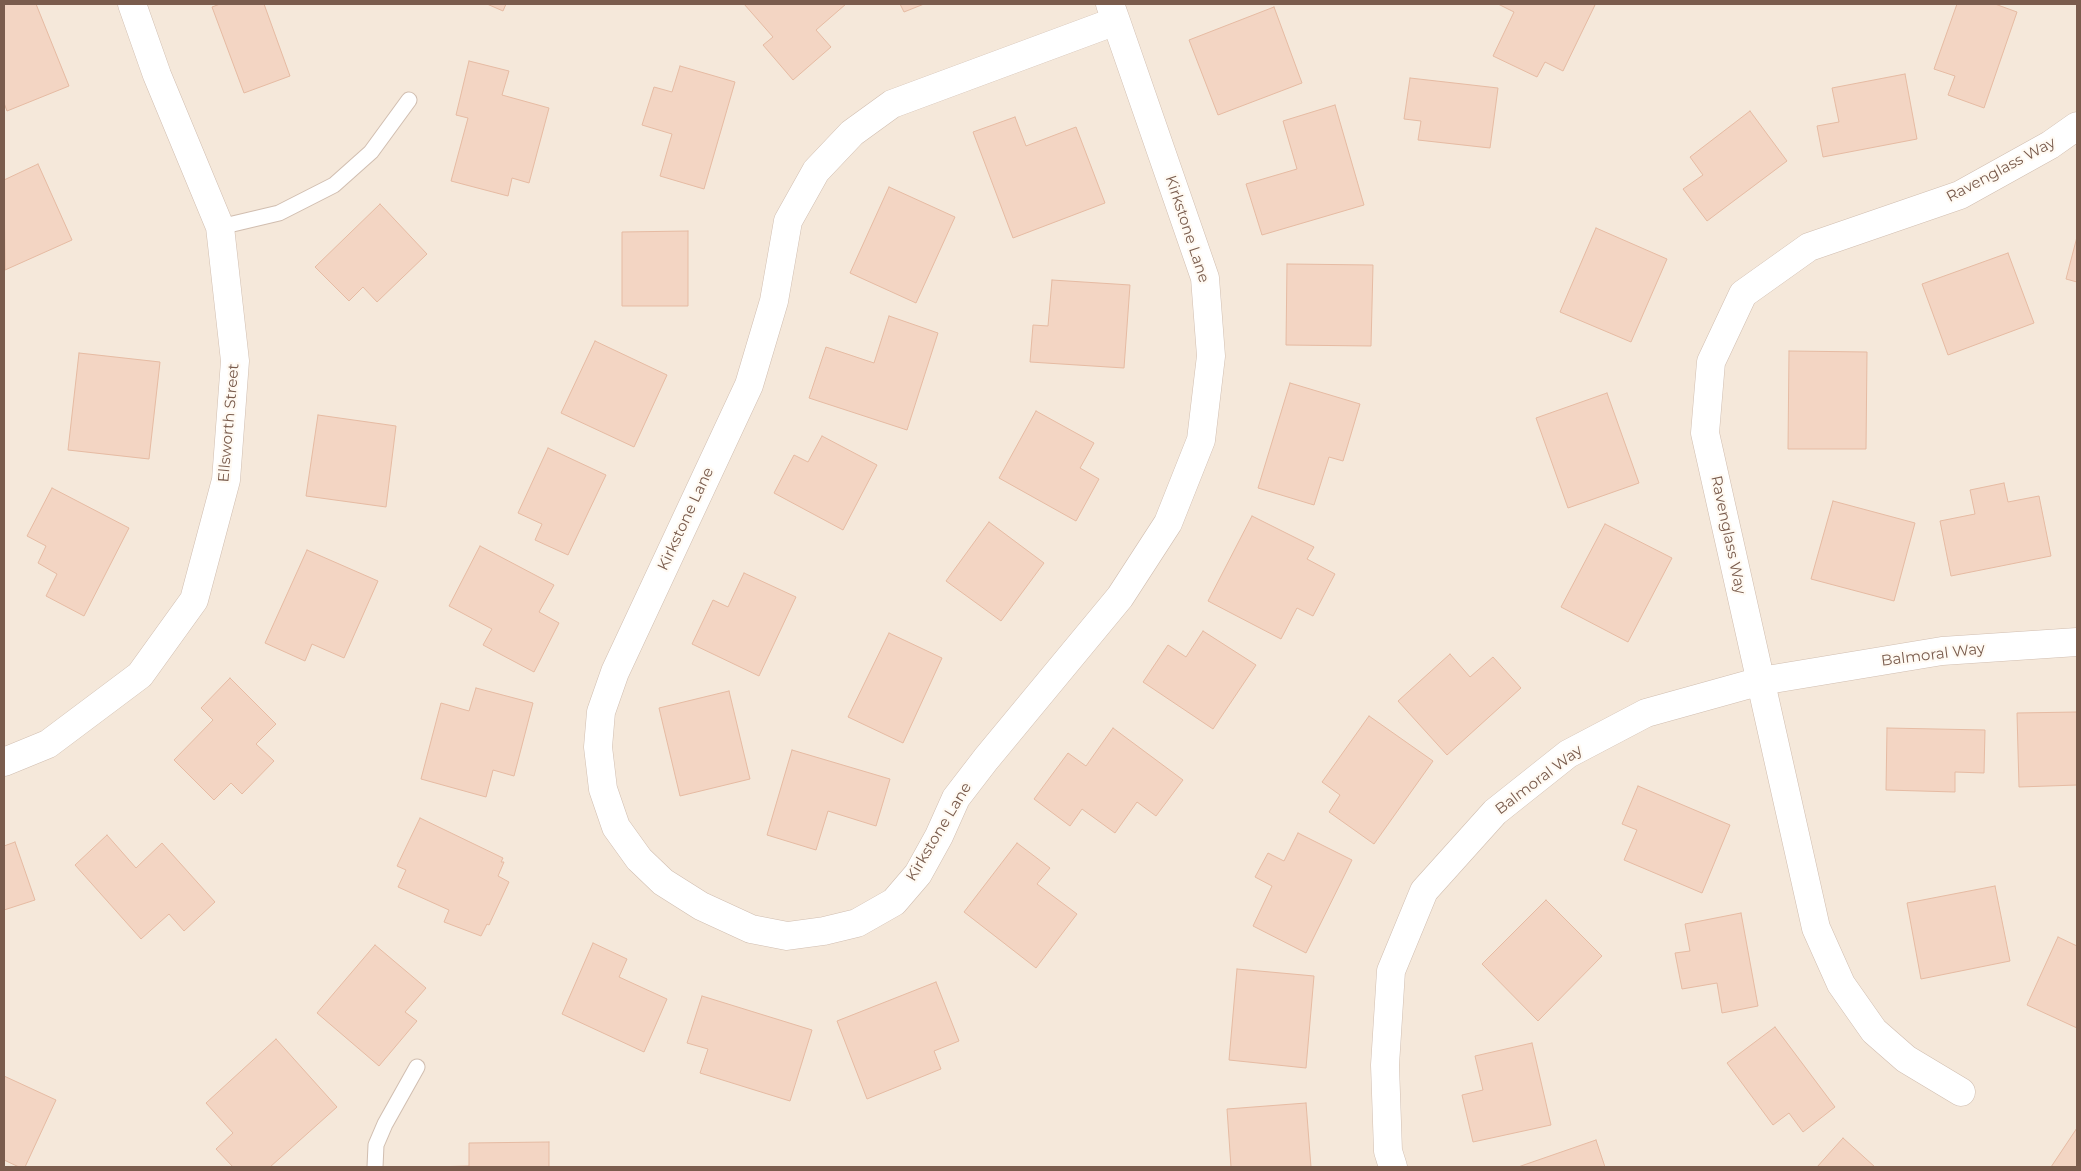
<!DOCTYPE html>
<style>
body{margin:0}
#map{position:relative;width:2081px;height:1171px;overflow:hidden;background:#fdf6ec;font-family:Montserrat,sans-serif}
canvas{display:block}
.frame{position:absolute;inset:0;border:5px solid #7a5c4d;pointer-events:none}
</style>
<div id="map">
<canvas width="2081" height="1171"></canvas>
<div class="frame"></div>
</div>
<script>
const context = document.querySelector('canvas').getContext('2d');
context.lineJoin = 'round';
function fill(path, color) { context.fillStyle = color; context.fill(path, 'evenodd'); }
const toPath = rows => new Path2D(rows.map(r => 'M' + r).join(''));
function stroke(path, color, width, dash) { context.strokeStyle = color; context.lineWidth = width; context.lineCap = dash ? 'butt' : 'round'; context.setLineDash(dash || []); context.stroke(path); }
function drawText(font, color, halo, rows, align = 'center') {
  context.font = font + ' Montserrat,sans-serif'; context.lineWidth = 4.5; context.setLineDash([]); context.textBaseline = 'middle'; context.strokeStyle = halo; context.fillStyle = color; for (const [text, x, y, turn = 0] of rows) {
    context.save(); context.translate(x, y); context.rotate((+turn || 0) * Math.PI / 180); context.textAlign = isNaN(turn) ? turn : align; if (halo) context.strokeText(text, 0, 0); context.fillText(text, 0, 0); context.restore();
  }
}
const residential = toPath([
 [4,4,2077,4,2077,1167,4,1167]
]);
const building = toPath([
 [4,4,36,4,69,86,7,111,4,103,4,4],
 [220,4,264,4,290,76,244,93,212,7,220,4],
 [487,4,506,4,503,11,487,4],
 [744,4,846,4,816,30,831,47,793,80,763,45,773,37,744,4],
 [900,4,924,4,904,12,900,4],
 [1498,4,1592,4,1595,5,1563,71,1545,62,1537,77,1493,56,1514,12,1498,4],
 [1957,4,1995,4,2017,12,1984,108,1948,95,1955,76,1934,69,1957,4],
 [1274,7,1302,83,1218,115,1189,40,1274,7],
 [469,61,509,71,502,95,549,108,529,183,512,178,508,196,451,181,468,118,456,115,469,61],
 [680,66,735,82,704,189,660,176,672,134,642,125,654,87,672,92,680,66],
 [1905,74,1917,139,1823,157,1817,126,1839,122,1832,88,1905,74],
 [1410,78,1498,88,1490,148,1418,140,1421,121,1404,119,1410,78],
 [1335,105,1364,205,1262,235,1246,184,1297,169,1283,121,1335,105],
 [1750,111,1787,161,1707,221,1683,189,1703,175,1690,157,1750,111],
 [1015,117,1026,146,1076,127,1105,203,1013,238,973,132,1015,117],
 [38,164,72,240,5,270,4,180,38,164],
 [889,187,955,217,916,303,850,273,889,187],
 [380,204,427,254,377,302,363,287,349,301,315,267,380,204],
 [1596,228,1667,259,1631,342,1560,312,1596,228],
 [688,231,688,306,622,306,622,232,688,231],
 [2077,237,2077,282,2066,279,2077,237],
 [2008,253,2034,323,1948,355,1922,284,2008,253],
 [1287,264,1373,265,1371,346,1286,345,1287,264],
 [1052,280,1130,285,1124,368,1030,362,1033,325,1048,326,1052,280],
 [889,316,938,333,907,430,809,398,826,347,874,363,889,316],
 [595,341,667,375,634,447,561,413,595,341],
 [1789,351,1867,352,1866,449,1788,449,1789,351],
 [79,353,160,362,149,459,68,450,79,353],
 [1290,383,1360,404,1343,461,1329,457,1314,505,1258,488,1290,383],
 [1607,393,1639,483,1568,508,1536,418,1607,393],
 [1036,411,1094,443,1080,468,1099,479,1076,521,999,478,1036,411],
 [318,415,396,426,386,507,306,496,318,415],
 [822,436,877,465,843,530,774,493,794,455,808,462,822,436],
 [548,448,606,475,568,555,535,540,542,524,518,513,548,448],
 [2004,483,2008,502,2039,496,2051,556,1951,576,1940,521,1975,514,1970,490,2004,483],
 [52,488,129,528,84,616,46,596,57,574,38,563,46,546,27,536,52,488],
 [1833,501,1915,523,1894,601,1811,579,1833,501],
 [1252,516,1314,547,1307,559,1335,574,1313,616,1297,608,1281,639,1208,601,1252,516],
 [989,522,1044,563,1001,621,946,581,989,522],
 [1605,524,1672,558,1628,642,1561,607,1605,524],
 [480,546,554,585,539,612,559,623,534,672,483,645,492,629,449,606,480,546],
 [307,550,378,581,344,658,312,644,305,661,265,643,307,550],
 [744,573,796,597,759,676,692,644,713,600,728,607,744,573],
 [1203,631,1256,665,1213,729,1143,682,1168,645,1186,657,1203,631],
 [889,633,942,658,903,743,848,717,889,633],
 [1450,654,1470,677,1493,657,1521,688,1447,755,1398,701,1450,654],
 [230,678,276,724,256,744,274,761,242,794,231,783,214,800,174,760,213,720,201,708,230,678],
 [476,688,533,703,514,776,493,770,486,797,421,779,441,703,469,711,476,688],
 [729,691,750,779,680,796,659,708,729,691],
 [2077,712,2077,785,2019,787,2017,713,2077,712],
 [1369,716,1433,761,1374,844,1329,812,1340,795,1322,782,1369,716],
 [1113,728,1183,780,1156,816,1137,802,1115,833,1082,809,1070,826,1034,799,1068,753,1086,766,1113,728],
 [1887,728,1985,730,1984,773,1955,772,1955,792,1886,790,1887,728],
 [792,750,890,779,876,826,828,811,816,850,767,835,792,750],
 [1638,786,1730,825,1702,893,1624,860,1637,830,1622,824,1638,786],
 [420,818,503,858,501,862,504,862,498,876,509,882,489,925,487,924,481,936,444,922,449,910,398,887,406,870,397,866,420,818],
 [1298,833,1352,860,1306,953,1253,926,1272,886,1255,877,1268,853,1284,861,1298,833],
 [107,835,136,868,162,843,215,902,184,931,169,914,141,939,75,865,107,835],
 [15,842,35,900,4,910,4,846,15,842],
 [1017,843,1050,868,1037,884,1077,914,1036,968,964,912,1017,843],
 [1995,886,2010,961,1921,979,1907,903,1995,886],
 [1546,900,1602,956,1538,1021,1482,964,1546,900],
 [1741,913,1758,1006,1722,1013,1717,983,1682,989,1675,953,1690,951,1685,924,1741,913],
 [2058,937,2077,946,2077,1028,2027,1005,2058,937],
 [593,943,627,959,619,977,667,999,644,1052,562,1014,593,943],
 [375,945,426,988,405,1012,417,1021,379,1066,317,1013,375,945],
 [1237,969,1314,976,1306,1068,1229,1060,1237,969],
 [936,982,959,1041,934,1051,941,1069,867,1099,837,1021,936,982],
 [702,996,812,1030,790,1101,700,1073,708,1049,687,1043,702,996],
 [1775,1027,1835,1107,1803,1132,1789,1113,1773,1125,1727,1063,1775,1027],
 [276,1039,337,1107,270,1167,233,1167,216,1149,233,1133,206,1103,276,1039],
 [1532,1043,1551,1125,1473,1142,1462,1095,1483,1090,1475,1056,1532,1043],
 [4,1076,56,1100,25,1167,19,1167,4,1160,4,1076],
 [1306,1103,1311,1167,1231,1167,1227,1109,1306,1103],
 [2077,1128,2077,1167,2051,1167,2077,1128],
 [1843,1138,1875,1167,1817,1167,1843,1138],
 [1596,1140,1605,1167,1518,1167,1596,1140],
 [549,1142,549,1167,432,1167,469,1166,469,1143,549,1142]
]);
const service = toPath([
 [220,227,279,213,334,185,371,152,409,100],
 [375,1167,376,1145,385,1124,417,1067]
]);
const minor = toPath([
 [1110,4,1116,21,1205,278,1211,356,1201,440,1168,523,1120,597,986,759,956,798,939,836,918,874,894,902,857,923,824,931,787,936,751,929,701,906,663,882,639,859,616,827,603,789,598,747,601,712,615,672,749,385,774,301,788,221,816,171,852,133,892,104,1116,21],
 [4,762,48,744,140,675,194,600,226,480,235,361,220,227,157,75,132,4],
 [1961,1092,1906,1059,1874,1031,1841,984,1816,928,1705,433,1711,362,1743,294,1809,247,1960,195,2050,145,2077,126],
 [1393,1167,1388,1151,1385,1065,1391,971,1424,891,1495,812,1568,754,1646,713,1761,681,1942,651,2077,642]
]);
const streetNames = [
 ["Ravenglass Way",2001,170,-28],
 ["Kirkstone Lane",1187,229,72],
 ["Ellsworth Street",229,423,-85],
 ["Kirkstone Lane",686,519,-65],
 ["Ravenglass Way",1728,535,78],
 ["Balmoral Way",1933,655,-7],
 ["Balmoral Way",1539,780,-37],
 ["Kirkstone Lane",939,832,-59]
];
fill(residential, '#f5e8da');
fill(building, '#f3d5c3');
stroke(building, '#e6bba3', 1);
stroke(service, '#d1beb0', 17);
stroke(minor, '#d1beb0', 29);
stroke(service, '#fff', 15);
stroke(minor, '#fff', 28);
drawText('15px', '#7a5c4d', '#fffaf3', streetNames);
</script>
